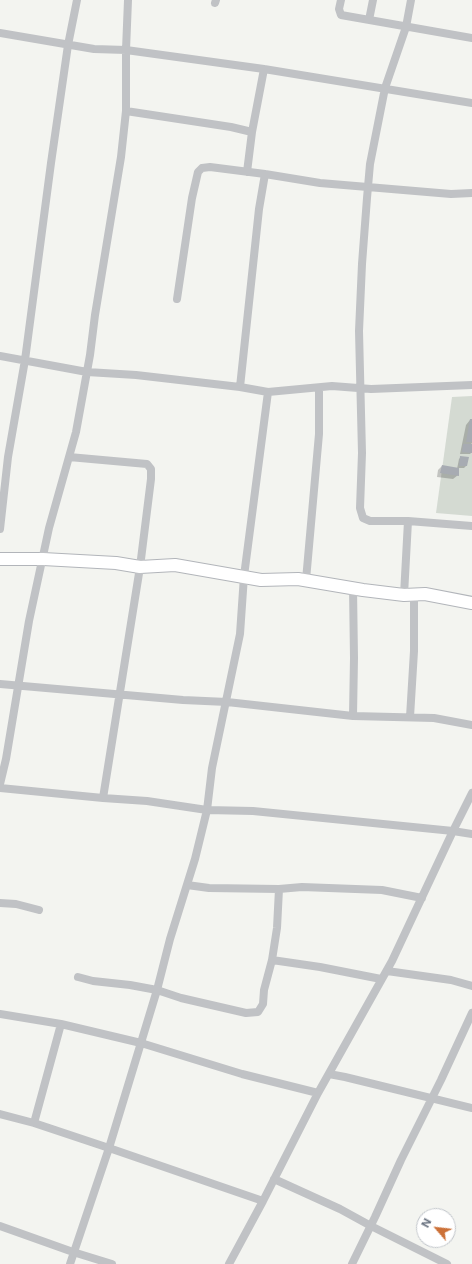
<!DOCTYPE html>
<style>
body{margin:0}
#map{position:relative;width:472px;height:1264px;overflow:hidden;background:#f3f4f0;font-family:Inter,sans-serif}
canvas{display:block}
.north{position:absolute;left:416px;top:1208px;width:40px;height:40px;box-sizing:border-box;background:#fff;border:1px solid #c2c6cb;border-radius:50%;rotate:298deg;font-size:11px;font-weight:700;line-height:16px;text-align:center;color:#67707e}
.north::after{content:'';display:block;margin:auto;width:14px;height:18px;background:#cc7138;clip-path:polygon(50% 0,100% 100%,50% 72%,0 100%)}
</style>
<div id="map">
<canvas width="472" height="1264"></canvas>
<div class="north">N</div>
</div>
<script>
const context = document.querySelector('canvas').getContext('2d');
context.lineJoin = 'round';
function fill(path, color) { context.fillStyle = color; context.fill(path, 'evenodd'); }
const toPath = rows => new Path2D(rows.map(r => 'M' + r).join(''));
function stroke(path, color, width, dash) { context.strokeStyle = color; context.lineWidth = width; context.lineCap = dash ? 'butt' : 'round'; context.setLineDash(dash || []); context.stroke(path); }
const green = toPath([
 [472,396,472,516,436,513,452,397]
]);
const shadow = toPath([
 [470,420,472,420,472,443,470,445,472,445,472,452,470,454,460,454,466,425],
 [461,457,466,466,464,468,458,468,458,475,453,479,437,477,438,470,442,466,457,469,459,459]
]);
const building = toPath([
 [470,419,472,419,472,442,466,442],
 [463,444,472,444,472,453,462,452],
 [460,456,469,457,467,466,459,466],
 [442,465,459,468,459,476,440,473]
]);
const street = toPath([
 [341,0,339,9,341,15,472,38],
 [411,0,406,27,385,88,370,164,367,198,362,264,359,331,362,453,360,508,363,518,370,521,408,521,472,526],
 [215,3,216,0],
 [369,20,373,0],
 [0,33,94,49,126,50,264,69,472,103],
 [126,111,231,127,252,132,247,172],
 [252,132,264,69],
 [177,299,192,198,198,172,202,168,210,167,265,174,320,183,451,194,472,193],
 [0,356,87,372,136,375,240,387,268,392,332,386,371,389,472,385],
 [240,387,259,209,265,174],
 [69,457,147,464,151,469,151,479,140,567,103,798],
 [0,529,8,457,25,360,51,163,68,45,77,0],
 [306,580,319,434,319,388],
 [353,588,354,658,353,716],
 [404,595,408,521],
 [0,684,183,700,227,702,353,716,434,718,472,725],
 [410,717,414,651,414,594],
 [0,784,6,759,29,621,49,528,76,432,90,355,95,315,121,157,126,111,126,50,128,0],
 [0,788,103,798,147,801,207,810,253,811,453,831,472,834],
 [187,885,209,888,279,889,302,887,382,890,422,898],
 [0,903,16,904,39,910],
 [272,960,320,967,381,979],
 [387,971,451,980,472,986],
 [78,977,93,981,130,985,157,990,181,998,246,1013,258,1012,263,1004,264,990,272,960,277,928,279,889],
 [0,1014,61,1024,141,1043,242,1074,318,1093],
 [329,1074,345,1077,472,1108],
 [0,1114,34,1123,109,1148,263,1201],
 [34,1123,61,1024],
 [274,1179,340,1209,371,1226,447,1264],
 [0,1226,73,1252,112,1264],
 [70,1264,109,1148,157,990,170,939,195,859,207,810,212,768,240,634,244,576,268,392],
 [229,1264,263,1201,318,1093,392,961,453,831,472,793],
 [352,1264,375,1217,401,1160,441,1080,472,1013]
]);
const secondary = toPath([
 [0,559,43,559,116,563,140,567,175,565,261,580,298,579,363,590,404,595,425,594,472,603]
]);
fill(green, '#d4dad2');
fill(shadow, '#0003');
fill(building, '#a7abb2');
stroke(secondary, '#b2b5ba', 14);
stroke(street, '#c0c2c5', 8);
stroke(secondary, '#fff', 12);
</script>
